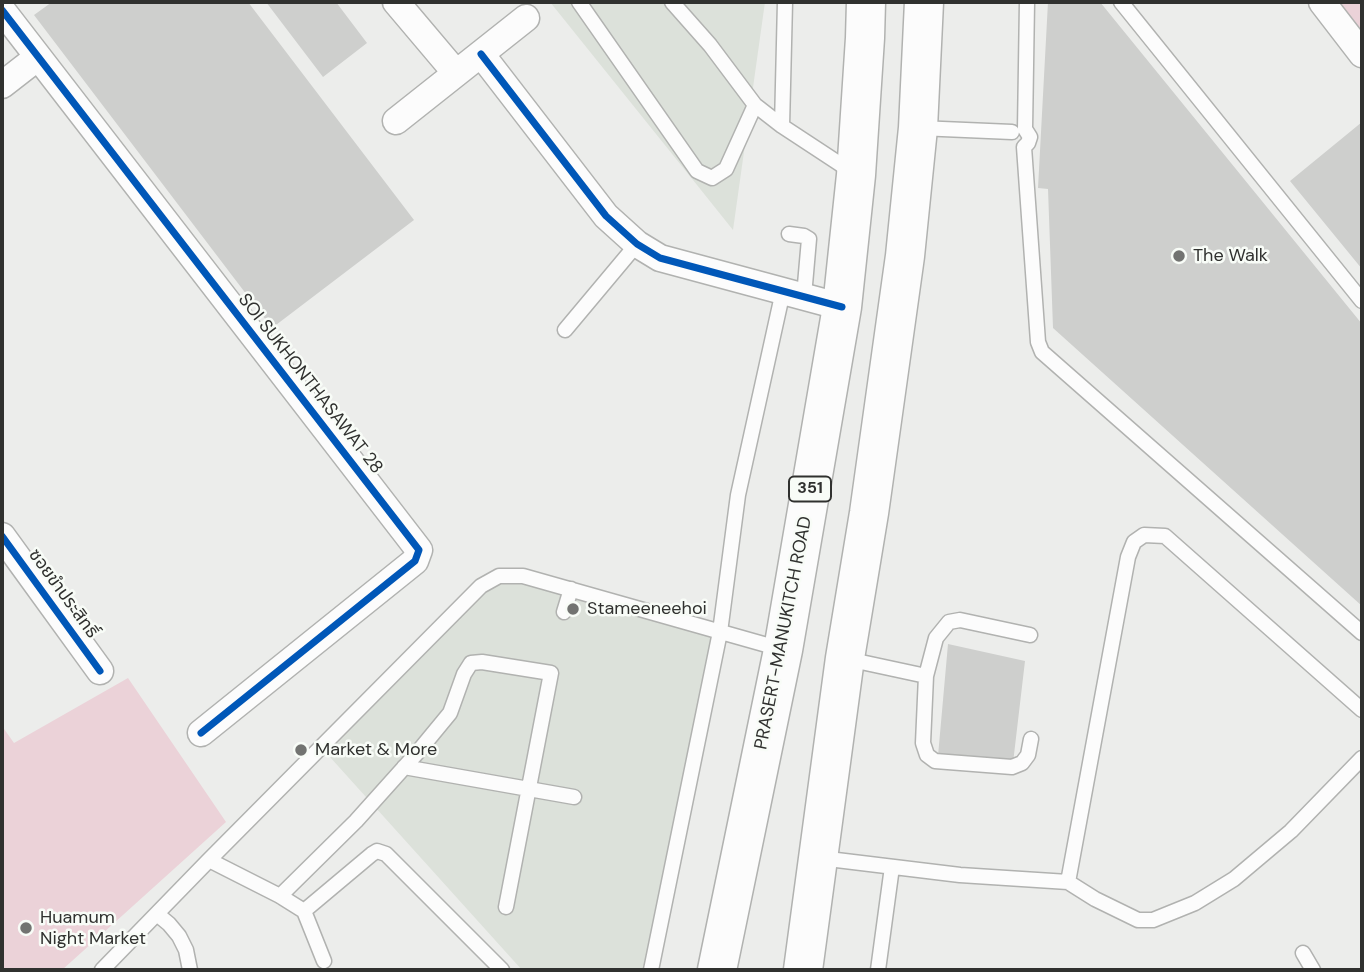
<!DOCTYPE html>
<meta charset="utf-8">
<style>
body{margin:0}
#map{position:relative;width:1364px;height:972px;overflow:hidden;background:#ecedeb;font-family:"DM Sans",sans-serif}
canvas{display:block}
.frame{position:absolute;inset:0;border:4px solid #30312f;pointer-events:none}
</style>
<div id="map">
<canvas width="1364" height="972"></canvas>
<div class="frame"></div>
</div>
<script>
const context = document.querySelector('canvas').getContext('2d');
context.lineJoin = 'round';
function fill(path, color) { context.fillStyle = color; context.fill(path, 'evenodd'); }
const toPath = rows => new Path2D(rows.map(r => 'M' + r).join(''));
function stroke(path, color, width, dash) { context.strokeStyle = color; context.lineWidth = width; context.lineCap = dash ? 'butt' : 'round'; context.setLineDash(dash || []); context.stroke(path); }
function drawText(font, color, halo, rows, align = 'center') {
  context.font = font + ' "DM Sans","Noto Sans Thai",sans-serif'; context.lineWidth = 5; context.setLineDash([]); context.textBaseline = 'middle'; context.strokeStyle = halo; context.fillStyle = color; for (const [text, x, y, turn = 0] of rows) {
    context.save(); context.translate(x, y); context.rotate((+turn || 0) * Math.PI / 180); context.textAlign = isNaN(turn) ? turn : align; if (halo) context.strokeText(text, 0, 0); context.fillText(text, 0, 0); context.restore();
  }
}
const built = toPath([
 [550,2,765,2,733,230,697,185],
 [499,576,720,632,647,970,522,970,320,746]
]);
const green = toPath([
 [1333,2,1362,2,1362,40],
 [128,678,226,822,62,970,2,970,2,726,14,743]
]);
const building = toPath([
 [52,2,248,2,414,220,272,328,34,15],
 [266,2,336,2,367,43,323,77],
 [1048,2,1100,2,1362,324,1362,606,1053,328,1048,189,1038,188],
 [1362,122,1362,269,1290,181],
 [948,644,1025,661,1013,763,938,756]
]);
const lane = toPath([
 [579,2,697,171,712,178,726,169,755,105],
 [672,2,710,45,755,105,782,126,852,172],
 [1027,2,1025,129,1030,137,1028,143,1024,147,1038,342,1042,352,1362,633],
 [1121,2,1362,301],
 [782,126,785,2],
 [919,128,1012,132],
 [789,234,804,236,809,239,804,296],
 [565,330,637,244],
 [564,612,571,589],
 [847,659,926,676,936,638,949,622,960,620,1030,635],
 [926,676,923,743,927,755,935,761,1012,767,1022,763,1028,755,1031,739],
 [404,767,574,797],
 [820,858,960,875,1068,882,1095,899,1138,920,1153,920,1195,903,1234,879,1291,831,1362,758],
 [209,860,280,896,304,911,372,854,377,851,386,854,502,970],
 [1068,882,1128,557,1134,542,1144,535,1165,536,1362,710],
 [280,896,356,821,417,753,450,713,464,674,471,663,482,662,551,673,506,907],
 [304,911,324,961],
 [157,914,169,924,179,936,186,950,190,970],
 [1303,953,1313,970],
 [102,970,209,860,481,586,499,576,523,576,781,649],
 [651,970,720,632,738,495,783,291],
 [878,970,892,867]
]);
const street = toPath([
 [396,2,456,73],
 [1322,2,1362,54],
 [2,10,419,550,415,561,201,733],
 [481,54,606,216,637,244,660,258,842,307],
 [2,85,38,57],
 [396,121,526,18],
 [2,536,100,671]
]);
const primary = toPath([
 [717,970,783,650,842,307,856,175,865,38,866,2],
 [803,970,845,658,869,513,905,256,918,128,924,2]
]);
const cycleway = toPath([
 [2,10,419,550,415,561,201,733],
 [481,54,606,216,637,244,660,258,842,307],
 [2,536,100,671]
]);
const markers = [
 [1179,256,7,"#727371"],
 [573,609,7,"#727371"],
 [301,750,7,"#727371"],
 [26,928,7,"#727371"]
];
const shields = [
 [810,489,42]
];
const shieldNames = [
 ["351",810,489]
];
const poiNames = [
 ["The Walk",1193,256],
 ["Stameeneehoi",587,609],
 ["Market & More",315,750],
 ["Huamum",40,918],
 ["Night Market",40,939]
];
const streetNames = [
 ["SOI SUKHONTHASAWAT 28",310,384,52],
 ["ซอยขำประสิทธิ์",63,594,54],
 ["PRASERT-MANUKITCH ROAD",784,633,-79]
];
fill(built, '#dce1da');
fill(green, '#ebd2d8');
fill(building, '#cecfcd');
stroke(lane, '#b1b2b0', 17);
stroke(street, '#b1b2b0', 29);
stroke(primary, '#b1b2b0', 41);
stroke(lane, '#fcfcfc', 14);
stroke(street, '#fcfcfc', 26);
stroke(primary, '#fcfcfc', 38);
stroke(cycleway, '#0057b8', 7);
for (const [x, y, r, color] of markers) { const dot = new Path2D(); dot.arc(x, y, r, 0, 2 * Math.PI); context.fillStyle = color; context.fill(dot); stroke(dot, '#f8fcf7', 2.5); }
for (const [x, y, w] of shields) { const box = new Path2D(); box.roundRect(x - w / 2, y - 12.5, w, 25, 5); context.fillStyle = '#f8fcf7'; context.fill(box); stroke(box, '#30312f', 2); }
drawText('bold 16px', '#30312f', null, shieldNames);
drawText('18px', '#30312f', '#f8fcf7', poiNames, 'left');
drawText('18px', '#30312f', '#f8fcf7', streetNames);
</script>
